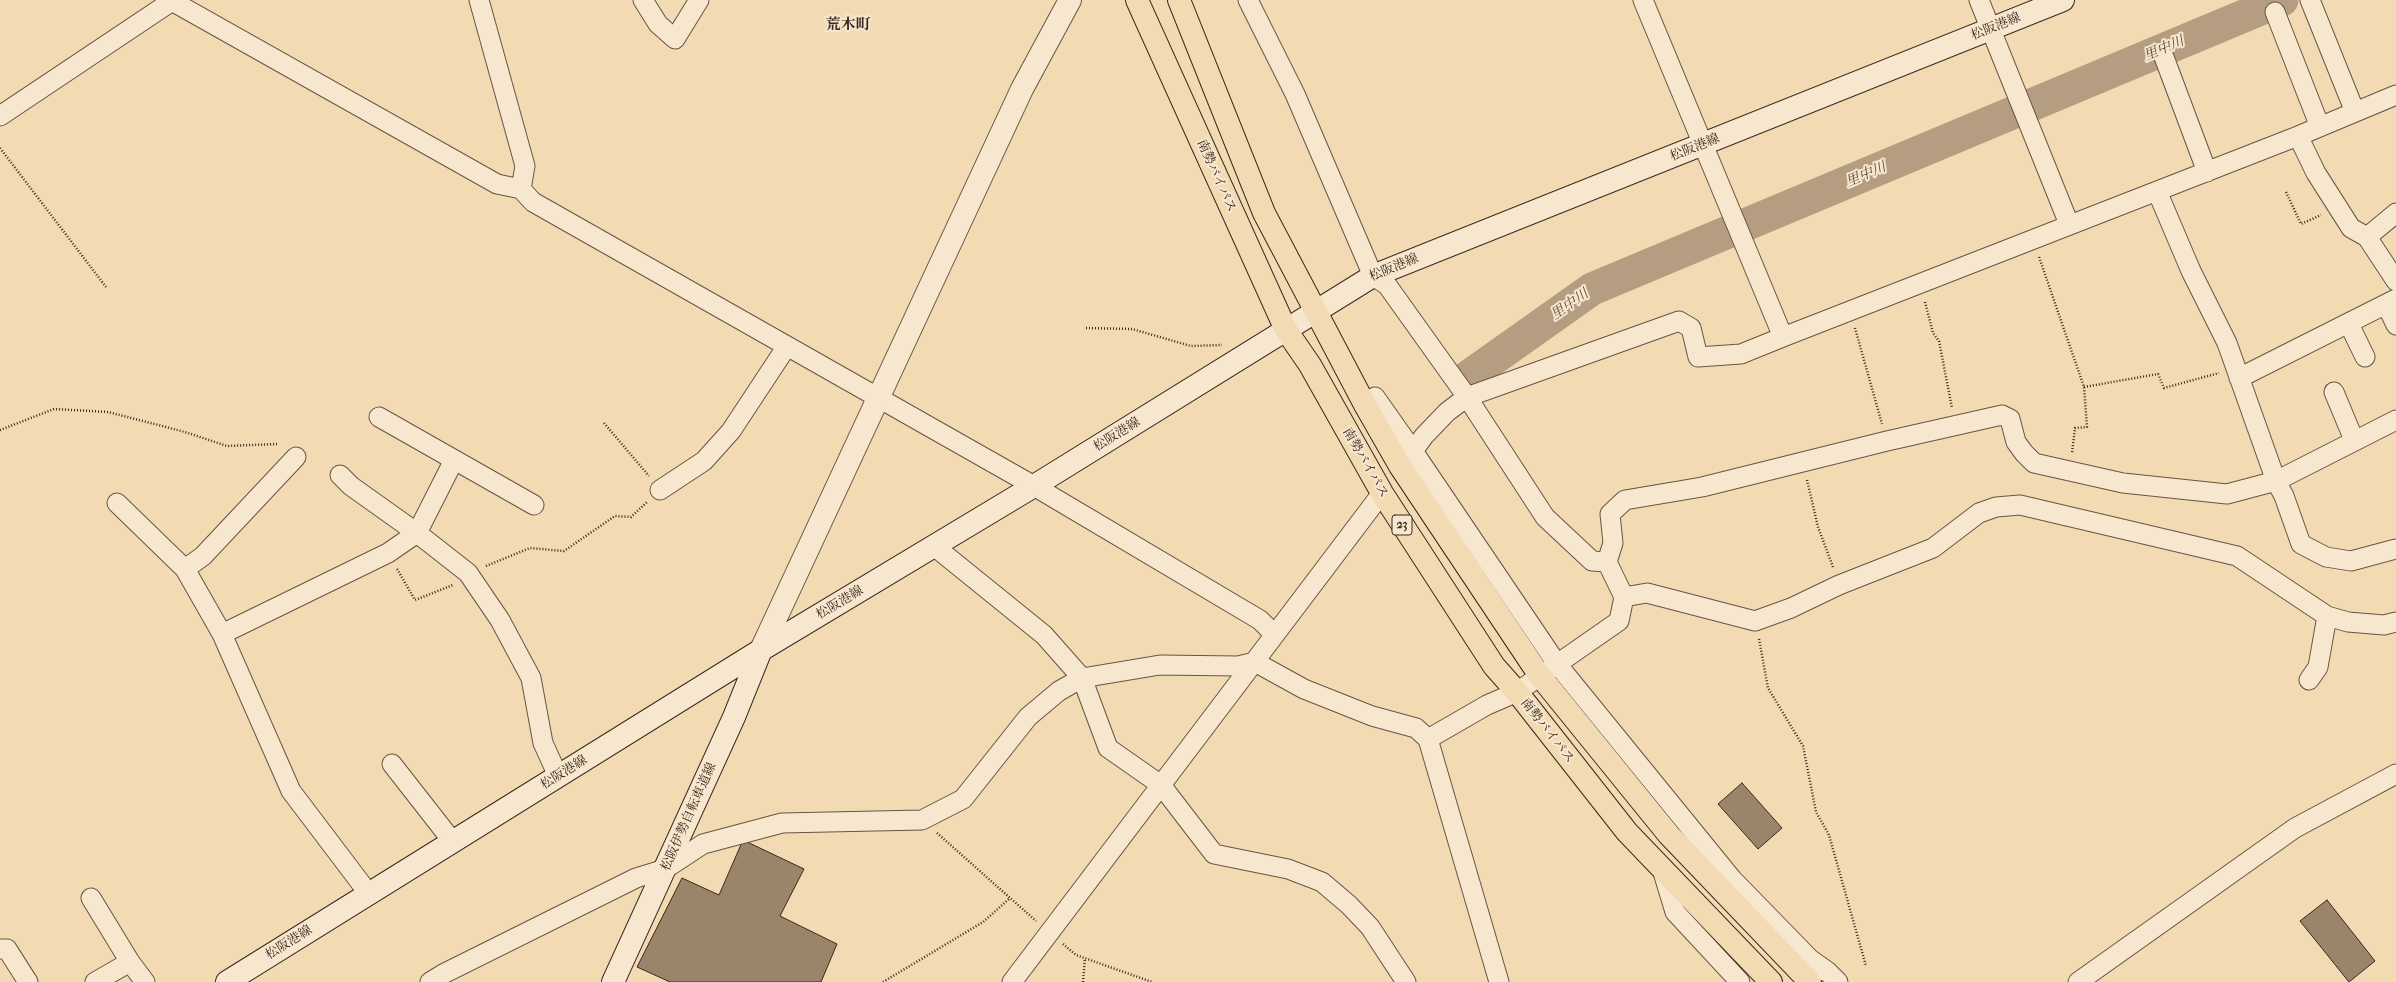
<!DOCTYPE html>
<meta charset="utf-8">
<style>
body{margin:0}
canvas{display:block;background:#f2dab3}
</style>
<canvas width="2396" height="982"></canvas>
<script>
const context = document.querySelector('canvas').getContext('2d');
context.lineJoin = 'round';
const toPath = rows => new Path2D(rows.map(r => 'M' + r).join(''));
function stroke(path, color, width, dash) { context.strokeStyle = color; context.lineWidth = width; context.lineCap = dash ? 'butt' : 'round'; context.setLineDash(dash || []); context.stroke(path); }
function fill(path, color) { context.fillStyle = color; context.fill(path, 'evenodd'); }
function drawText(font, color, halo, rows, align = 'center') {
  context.font = font + ' "IM FELL French Canon","Noto Serif JP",serif'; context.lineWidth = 4; context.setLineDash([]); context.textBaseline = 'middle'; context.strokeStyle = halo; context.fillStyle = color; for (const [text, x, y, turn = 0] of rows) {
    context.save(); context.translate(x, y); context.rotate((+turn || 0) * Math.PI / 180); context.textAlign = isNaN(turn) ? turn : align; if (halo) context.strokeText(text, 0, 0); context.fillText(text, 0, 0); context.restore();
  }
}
const river = toPath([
 [1465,379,1592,289,2282,0]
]);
const building = toPath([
 [1742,783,1782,828,1758,849,1718,804,1742,783],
 [743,840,804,869,780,916,837,944,821,982,670,982,637,967,682,878,719,895,743,840],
 [2327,900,2375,961,2349,982,2300,921,2327,900]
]);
const path = toPath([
 [0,148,106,287],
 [2286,192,2301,224,2321,215],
 [2039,257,2084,387,2087,427,2075,428,2072,453],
 [1925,302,1933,333,1939,341,1952,408],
 [1086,328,1132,329,1191,346,1222,345],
 [1855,328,1882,424],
 [2084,387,2158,374,2164,388,2219,373],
 [604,423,649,476],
 [0,430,54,409,108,412,185,432,227,446,277,444],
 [1807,480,1818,527,1833,567],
 [486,566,530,548,564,551,615,516,631,517,647,502],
 [397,569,415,600,453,585],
 [1759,639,1768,688,1803,746,1816,812,1829,835,1866,966],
 [937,833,1036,921],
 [1063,944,1076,955,1152,982],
 [883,982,983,922,1010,898],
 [1083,982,1085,958]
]);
const minor = toPath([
 [170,0,497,184,521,189,533,202,1034,486,1260,620,1273,633],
 [479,0,525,166,521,189],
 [643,0,658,24,675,39,699,0],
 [1248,0,1295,94,1373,276,1387,285,1467,397,1545,517,1592,561,1607,562],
 [1643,0,1783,337,2298,136,2396,95],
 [1979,0,2069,224],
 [2310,0,2355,112],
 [2275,12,2320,127],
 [2164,57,2207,172],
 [0,116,172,1],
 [2298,136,2316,173,2351,228,2367,237,2396,281],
 [2157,191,2191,271,2227,343,2276,481,2284,496,2301,544,2326,557,2351,561,2396,549],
 [2367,237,2396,213],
 [2386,304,2396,325],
 [2349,324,2365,357],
 [2239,378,2396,299],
 [2334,392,2354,440],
 [1364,403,1375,397,1413,451,1424,436,1447,412,1467,397,1679,321,1691,328,1698,357,1741,354,1783,337],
 [379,417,534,505],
 [1413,451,1557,664,1732,879,1810,959,1827,971],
 [340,475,351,486,417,533,468,573,500,620,531,678,543,743,558,776],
 [660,490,704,461,731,431,787,346],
 [117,503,185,569,222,634,291,791,369,894],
 [934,546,1044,635,1082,678,1108,748,1161,785,1214,854,1288,869,1322,882,1349,905,1370,927,1406,982],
 [185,569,203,556,296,457],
 [1624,597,1647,593,1755,621,1791,608,1839,585,1933,548,1979,513,1996,507,2020,505,2237,556,2327,616,2348,622,2384,625,2396,622],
 [222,634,388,553,417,533,454,460],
 [2309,680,2318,667,2327,616],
 [1428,739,1487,705,1517,692,1619,621,1624,597,1607,562,1613,543,1610,514,1625,500,1702,487,1887,441,2002,415,2010,419,2016,442,2024,453,2034,463,2123,483,2227,494,2276,481,2396,420],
 [392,764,453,842],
 [1662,869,1675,912,1740,982],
 [91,898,130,962],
 [0,949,7,949,28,982],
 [1814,970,1827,971,1838,982],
 [95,982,130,962,145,982],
 [430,982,443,974,636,878,665,869,703,844,782,823,922,820,963,799,1028,717,1059,691,1082,678,1160,665,1238,666,1255,662,1304,689,1372,716,1416,728,1428,739,1499,982],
 [1012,982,1382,493],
 [2078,982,2295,828,2396,774]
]);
const tertiary = toPath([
 [761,650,1022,89,1070,0]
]);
const secondary = toPath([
 [227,982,761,650,1034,486,1373,276,2063,0],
 [613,982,734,717,761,650]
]);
const trunk = toPath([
 [1137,0,1286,330,1310,365,1382,493,1494,666,1517,692,1627,832,1771,982],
 [1179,0,1264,213,1364,403,1400,466,1540,676,1669,835,1810,982]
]);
const shields = [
 [1402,525,20]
];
const shieldNames = [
 ["23",1402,525]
];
const streetNames = [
 ["松阪港線",1996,27,-22],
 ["松阪港線",1695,148,-22],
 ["南勢バイパス",1216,176,66],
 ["松阪港線",1394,268,-23],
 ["松阪港線",1117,435,-32],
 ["南勢バイパス",1365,463,60],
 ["松阪港線",840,603,-31],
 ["南勢バイパス",1547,731,52],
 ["松阪港線",564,773,-32],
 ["松阪伊勢自転車道線",689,817,-66],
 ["松阪港線",289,943,-32]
];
const waterNames = [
 ["里中川",2164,49,-23],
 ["里中川",1866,175,-23],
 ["里中川",1570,305,-35]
];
const quarterNames = [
 ["荒木町",848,25]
];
stroke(river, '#b49d80', 33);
fill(building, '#9a856b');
stroke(building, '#3b281e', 1);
stroke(minor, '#695443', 21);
stroke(tertiary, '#695443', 24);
stroke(secondary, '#3b281e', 24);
stroke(trunk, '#3b281e', 24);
stroke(path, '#3b281e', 2.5, [1, 2]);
stroke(minor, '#f7e7ce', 19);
stroke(tertiary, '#f7e7ce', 22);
stroke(secondary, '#f7e7ce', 22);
stroke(trunk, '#f2dab3', 22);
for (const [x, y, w] of shields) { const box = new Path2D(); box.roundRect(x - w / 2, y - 10, w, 20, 3); context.fillStyle = '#f7e7ce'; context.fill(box); stroke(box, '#3b281e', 1); }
drawText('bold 12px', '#3b281e', null, shieldNames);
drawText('13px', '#3b281e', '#f7e7ce', streetNames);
drawText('italic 14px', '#5f4b3b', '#f7e7ce', waterNames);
drawText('bold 15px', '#3b281e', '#f7e7ce', quarterNames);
</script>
